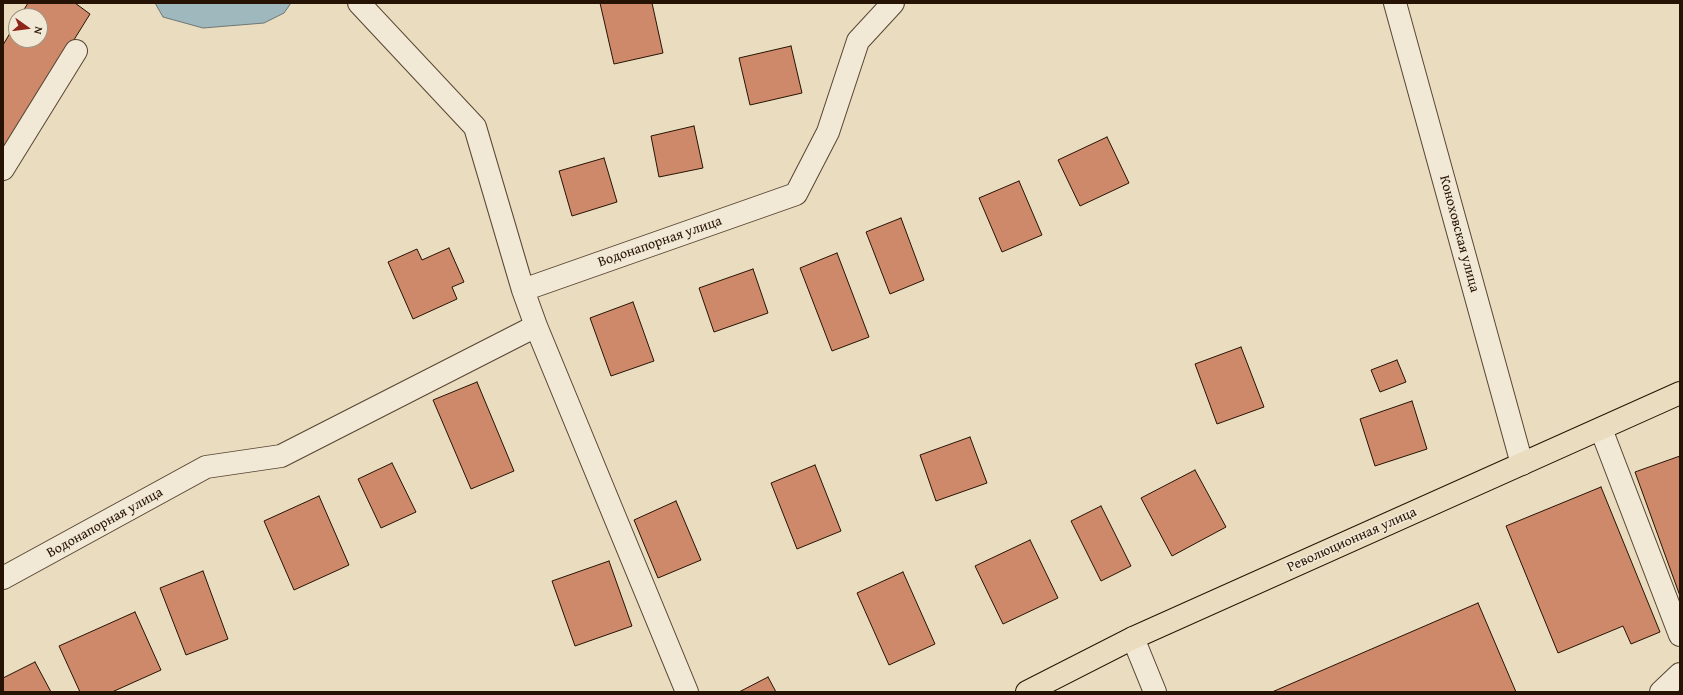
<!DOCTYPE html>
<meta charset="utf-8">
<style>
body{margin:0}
#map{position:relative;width:1683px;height:695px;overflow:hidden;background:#eadcbf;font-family:"Gentium Book Plus",serif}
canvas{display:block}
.frame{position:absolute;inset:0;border:4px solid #261303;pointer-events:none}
.north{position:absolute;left:8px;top:8px;width:40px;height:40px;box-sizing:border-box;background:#f1e8d5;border:1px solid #a09381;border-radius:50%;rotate:104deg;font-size:11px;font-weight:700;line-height:16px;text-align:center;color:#261303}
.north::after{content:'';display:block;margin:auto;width:14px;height:18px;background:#8f2418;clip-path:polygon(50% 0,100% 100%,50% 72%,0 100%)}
</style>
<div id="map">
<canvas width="1683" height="695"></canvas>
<div class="frame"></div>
<div class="north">N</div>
</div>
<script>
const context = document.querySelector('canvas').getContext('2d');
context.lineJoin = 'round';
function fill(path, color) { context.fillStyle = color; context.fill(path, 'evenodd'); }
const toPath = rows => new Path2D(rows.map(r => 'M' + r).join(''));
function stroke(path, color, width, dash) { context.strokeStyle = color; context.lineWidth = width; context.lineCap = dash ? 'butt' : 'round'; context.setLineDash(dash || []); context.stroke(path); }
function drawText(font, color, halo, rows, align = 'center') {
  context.font = font + ' "Gentium Book Plus",serif'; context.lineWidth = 3; context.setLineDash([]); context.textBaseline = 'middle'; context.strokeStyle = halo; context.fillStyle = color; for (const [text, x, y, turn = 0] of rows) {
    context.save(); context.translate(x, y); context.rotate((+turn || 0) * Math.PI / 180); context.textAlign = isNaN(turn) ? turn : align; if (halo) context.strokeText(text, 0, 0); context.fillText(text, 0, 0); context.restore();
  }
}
const water = toPath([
 [155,3,291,3,284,13,264,23,203,28,163,17,155,3]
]);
const building = toPath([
 [28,3,75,3,90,14,3,154,3,45,16,23,16,40,40,40,40,16,20,16,28,3],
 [600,3,652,3,663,53,614,64,600,3],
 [791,46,802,93,750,105,739,58,791,46],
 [694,126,703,168,659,177,651,136,694,126],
 [1107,137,1129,183,1080,206,1058,160,1107,137],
 [604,158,617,202,572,216,559,171,604,158],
 [1019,181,1042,235,1002,252,979,198,1019,181],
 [901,218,924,280,890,294,866,232,901,218],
 [449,248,464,282,452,287,457,299,413,319,388,262,417,249,422,260,449,248],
 [837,253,869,337,832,351,800,268,837,253],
 [753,269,768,313,714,332,699,288,753,269],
 [633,302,654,361,611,376,590,318,633,302],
 [1241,347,1264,407,1217,424,1195,364,1241,347],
 [1397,360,1406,382,1380,392,1371,370,1397,360],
 [477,382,514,471,471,489,433,400,477,382],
 [1412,401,1427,449,1375,466,1360,419,1412,401],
 [970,437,987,483,936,501,920,455,970,437],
 [1680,456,1680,596,1635,472,1680,456],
 [392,463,416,512,381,528,358,479,392,463],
 [815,465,841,531,797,549,771,483,815,465],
 [1195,470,1226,527,1172,556,1141,498,1195,470],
 [1601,487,1660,632,1631,644,1623,626,1558,653,1506,526,1601,487],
 [319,496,349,565,294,590,264,521,319,496],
 [676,501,701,560,658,578,634,520,676,501],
 [1101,506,1131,566,1101,581,1071,521,1101,506],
 [1030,540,1058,598,1003,624,975,566,1030,540],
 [609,561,632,626,575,646,552,581,609,561],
 [203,571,228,639,186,655,160,588,203,571],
 [903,572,935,644,889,665,857,593,903,572],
 [1478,603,1516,692,1272,692,1478,603],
 [135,612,161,670,112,692,80,692,59,646,135,612],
 [35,662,51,692,3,692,3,678,35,662],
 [768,677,776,692,739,692,768,677]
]);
const minor = toPath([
 [359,3,475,127,523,290,536,326,687,692],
 [1395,3,1522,464],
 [3,169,76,51],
 [523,290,796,194,828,132,858,41,893,3],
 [1601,429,1680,635],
 [3,578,206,467,281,456,536,326],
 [1133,638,1155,692],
 [1661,692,1680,674]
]);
const major = toPath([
 [1027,692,1133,638,1680,393]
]);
const streetNames = [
 ["Коноховская улица",1459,234,75],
 ["Водонапорная улица",660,242,-19],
 ["Водонапорная улица",105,523,-29],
 ["Революционная улица",1352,540,-24]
];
fill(water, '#9eb8be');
stroke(water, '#6e7673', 1);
fill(building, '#cd896a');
stroke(building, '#261303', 1);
stroke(minor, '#574532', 24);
stroke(major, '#261303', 24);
stroke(minor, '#f1e8d5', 22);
stroke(major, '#eadcbf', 22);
drawText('14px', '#261303', '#f1e8d5', streetNames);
</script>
